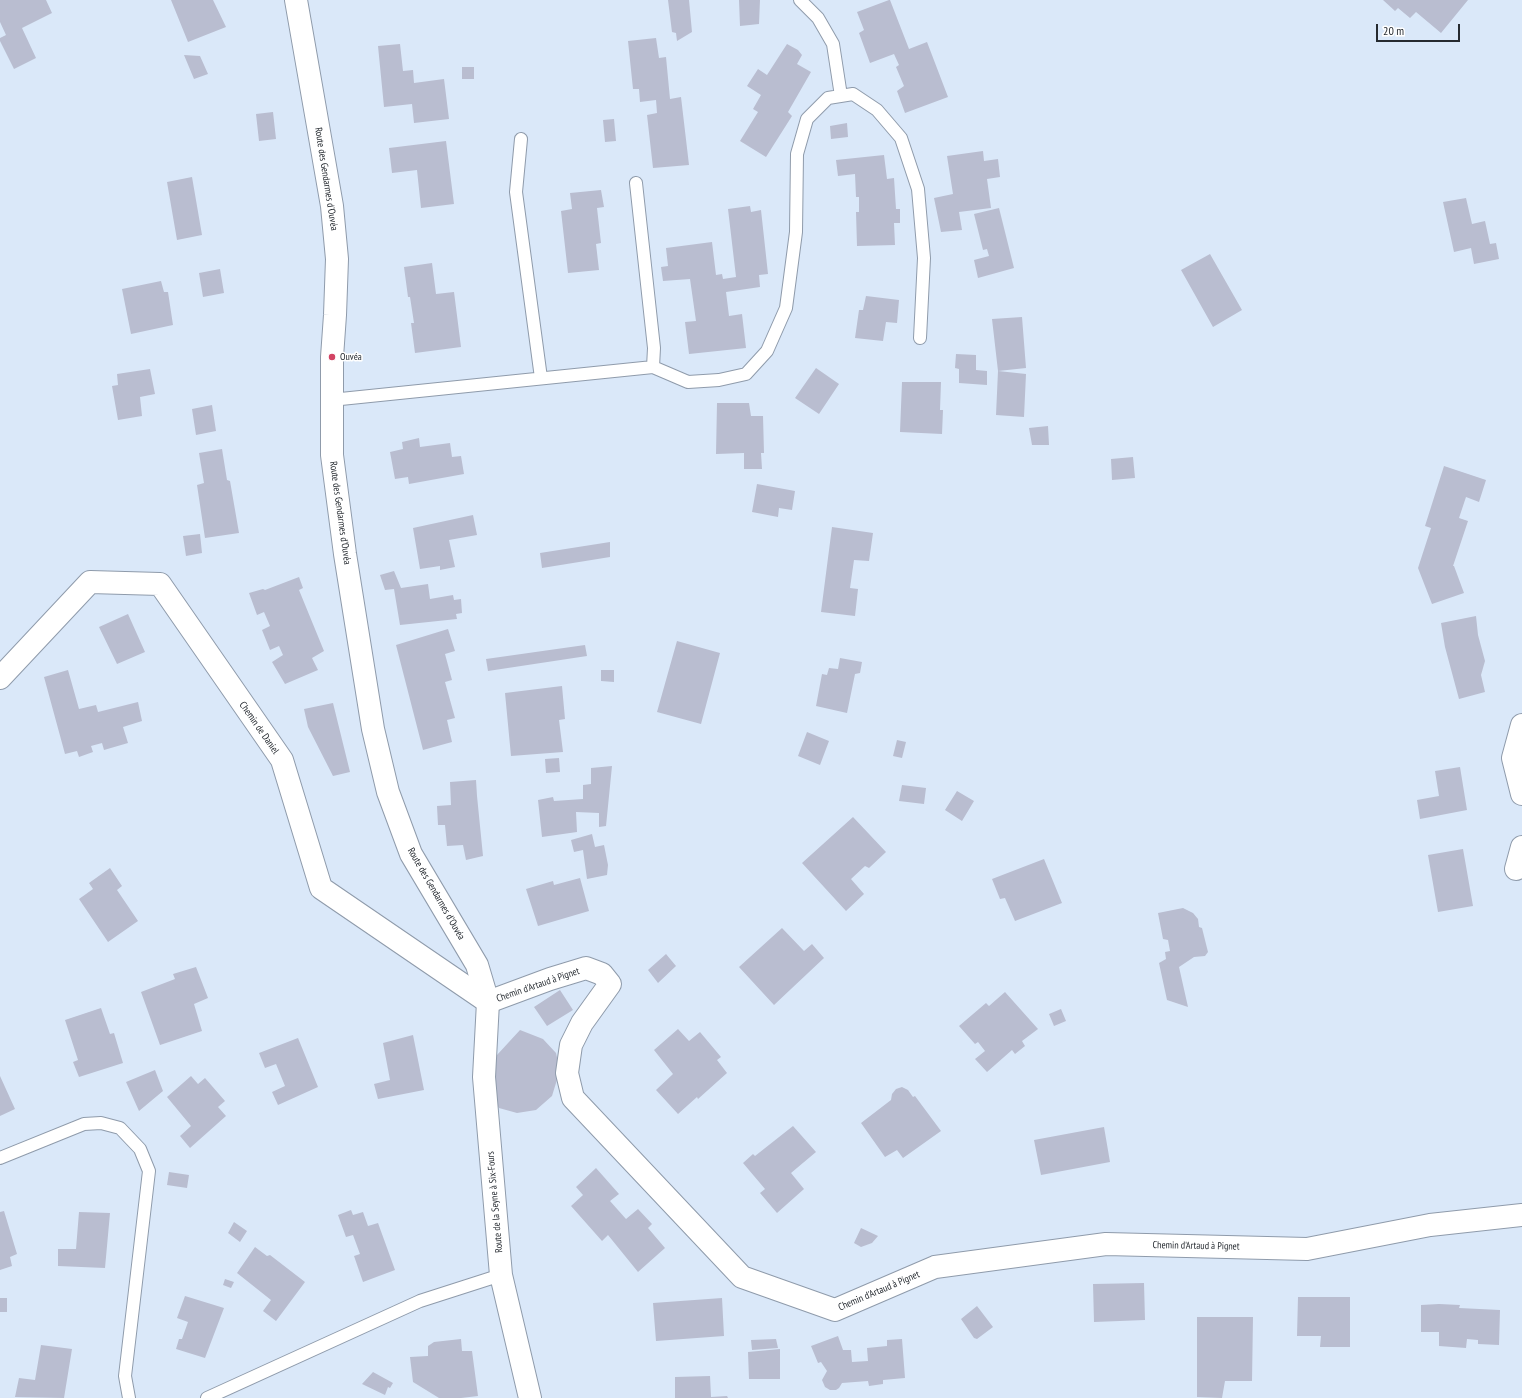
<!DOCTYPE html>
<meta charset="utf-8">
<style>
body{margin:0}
#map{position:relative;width:1522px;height:1398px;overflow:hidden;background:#dae8f9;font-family:"PT Sans Narrow",sans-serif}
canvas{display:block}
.scale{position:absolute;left:1376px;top:24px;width:84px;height:18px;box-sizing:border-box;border:2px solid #252a30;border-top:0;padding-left:5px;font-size:12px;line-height:14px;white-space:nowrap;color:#252a30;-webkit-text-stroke:3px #fff;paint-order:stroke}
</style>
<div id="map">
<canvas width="1522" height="1398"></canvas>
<div class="scale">20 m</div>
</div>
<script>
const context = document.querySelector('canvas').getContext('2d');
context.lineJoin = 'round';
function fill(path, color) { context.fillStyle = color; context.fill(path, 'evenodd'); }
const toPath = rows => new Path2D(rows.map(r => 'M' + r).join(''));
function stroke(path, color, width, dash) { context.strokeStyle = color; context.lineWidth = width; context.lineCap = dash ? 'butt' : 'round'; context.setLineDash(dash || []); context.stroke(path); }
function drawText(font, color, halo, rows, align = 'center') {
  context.font = font + ' "PT Sans Narrow",sans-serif'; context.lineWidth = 3; context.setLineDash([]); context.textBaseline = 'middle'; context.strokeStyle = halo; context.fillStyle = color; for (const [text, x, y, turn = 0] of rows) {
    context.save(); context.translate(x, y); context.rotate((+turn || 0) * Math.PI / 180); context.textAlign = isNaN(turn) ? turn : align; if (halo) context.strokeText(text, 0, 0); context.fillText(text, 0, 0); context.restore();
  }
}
const building = toPath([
 [0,0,46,0,52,13,22,28,36,58,14,69,0,41,0,38,6,35,0,22],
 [171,0,213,0,226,27,188,42],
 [668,0,689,0,692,32,677,41,676,33,672,32],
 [739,0,760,0,759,24,740,26],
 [889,0,890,0,909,49,927,42,948,97,905,113,897,91,904,86,896,67,899,65,894,54,870,63,859,33,864,30,857,12],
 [1383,0,1468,0,1441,33,1416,12,1410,18,1398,8,1395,11],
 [656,38,659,58,666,57,670,99,681,97,689,165,653,168,647,115,657,113,656,100,640,102,639,89,633,89,628,41],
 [400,44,403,71,413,70,414,83,444,79,449,119,414,123,412,104,384,107,378,46],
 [787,44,798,50,802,55,797,64,811,72,788,112,792,116,766,157,740,141,758,112,753,109,761,95,747,86,758,69,767,75],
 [184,55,200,56,208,74,194,79],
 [462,67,474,67,474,79,462,79],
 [273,112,276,139,259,141,256,114],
 [614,119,616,141,605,142,603,120],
 [847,123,848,137,831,139,830,126],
 [446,141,454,204,421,208,417,170,392,173,389,148],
 [983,151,984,161,998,159,1000,177,987,179,991,208,959,212,962,230,941,232,934,198,953,194,947,156],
 [884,155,887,179,894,178,896,209,900,209,900,223,894,223,895,245,857,246,856,212,859,212,859,197,856,197,855,174,838,176,836,160],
 [192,177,202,235,177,240,167,182],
 [601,190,604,207,597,208,601,243,596,244,599,270,568,273,561,211,572,209,570,193],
 [1466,198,1472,224,1485,221,1490,244,1496,243,1499,259,1474,264,1471,248,1454,252,1443,202],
 [750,206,751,212,761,210,768,274,759,275,760,287,726,292,729,316,742,314,746,348,689,354,685,322,696,321,690,279,663,281,661,267,668,266,666,248,712,242,716,275,722,274,723,279,736,277,728,209],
 [999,208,1014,268,978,278,974,260,989,256,987,249,983,250,974,214],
 [1210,254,1242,310,1213,327,1181,270],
 [432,263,436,294,454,292,461,347,415,353,411,323,414,323,410,297,408,297,404,267],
 [220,269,224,293,203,297,199,273],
 [161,281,164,292,168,292,173,325,131,334,122,289],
 [866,296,899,300,897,323,886,322,883,341,855,338,859,310,863,310],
 [1022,317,1026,368,998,371,1026,374,1024,417,996,415,998,371,992,319],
 [956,354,976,355,976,370,987,371,987,385,959,383,959,369,955,368],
 [816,368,839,384,819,414,795,398],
 [150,369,155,394,140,397,142,416,118,420,112,386,118,385,117,374],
 [902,382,941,382,940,410,943,410,942,434,900,432],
 [717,403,749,403,751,416,763,416,764,453,761,453,762,469,744,469,744,453,716,454],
 [212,405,216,431,196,435,192,409],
 [1048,426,1049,445,1032,445,1029,428],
 [419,438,420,447,450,443,452,457,461,456,464,474,409,484,408,477,395,479,390,452,403,449,402,442],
 [222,449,227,480,230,481,239,533,205,538,197,485,204,483,199,453],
 [1133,457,1135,478,1112,480,1111,459],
 [1444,466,1486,480,1479,502,1466,497,1459,518,1468,521,1453,566,1454,566,1464,593,1432,604,1418,568,1431,528,1425,526],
 [757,484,795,491,792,510,779,508,778,517,752,512],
 [473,515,477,535,449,540,455,567,440,570,440,566,420,569,413,528],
 [832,527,873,533,869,561,854,560,850,588,858,589,855,616,821,612],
 [200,534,202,553,186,556,183,536],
 [610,542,610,557,542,568,540,553],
 [394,571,401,588,428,584,430,599,453,595,454,600,461,599,462,613,456,614,457,619,400,625,394,589,385,590,380,575],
 [299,577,303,588,299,590,324,651,312,658,318,670,285,684,272,662,283,655,279,646,270,650,262,630,270,626,264,612,257,615,249,593,263,589,265,590],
 [128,614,145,652,117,664,99,627],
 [1476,616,1478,635,1485,661,1481,675,1485,692,1459,699,1445,647,1441,623],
 [448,629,455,651,445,654,452,680,445,682,455,718,447,720,452,742,423,750,396,645],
 [677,641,720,653,701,724,657,712],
 [585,645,587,656,488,671,486,659],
 [840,658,862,662,860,673,855,674,847,713,816,706,822,674,827,675,829,668,838,669],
 [68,670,79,709,96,705,98,712,138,702,142,721,123,727,128,743,104,750,102,743,91,746,93,752,79,757,77,751,65,754,44,677],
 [601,670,614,670,614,682,601,681],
 [562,686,565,719,559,720,563,752,511,756,505,693],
 [333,703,350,772,333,776,308,727,304,709],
 [807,732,829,741,820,765,798,756],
 [897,740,906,742,902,758,893,756],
 [559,758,560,772,546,773,545,759],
 [612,766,606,826,599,827,599,813,576,812,577,832,542,837,538,800,553,797,554,801,583,799,583,785,591,784,591,768],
 [1460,767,1467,810,1420,819,1417,800,1439,796,1435,771],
 [476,780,477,796,483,856,466,860,463,845,447,846,445,825,438,825,437,806,451,805,450,782],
 [902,785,926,788,924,804,899,801],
 [957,791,974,801,962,821,945,810],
 [853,817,886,852,869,868,865,866,851,879,864,894,846,911,802,863],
 [592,834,595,847,604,845,608,865,607,875,587,879,583,850,574,852,571,840],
 [1463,849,1473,906,1438,912,1428,855],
 [1044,859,1062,903,1015,921,1005,898,1000,899,992,879],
 [110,868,122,886,117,890,138,921,108,942,79,899,93,889,89,883],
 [580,878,589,911,538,926,526,889,553,881,554,885],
 [1183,908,1193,913,1198,919,1199,927,1202,928,1208,952,1205,956,1194,957,1179,967,1188,1007,1167,1000,1159,963,1166,959,1165,952,1170,951,1168,940,1163,939,1158,913],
 [782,928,804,951,812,944,824,958,774,1005,739,967],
 [666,954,676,966,658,983,648,970],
 [196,967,208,998,194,1004,202,1031,160,1045,141,992,175,979,173,974],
 [560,990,573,1010,547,1026,534,1007],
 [1005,992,1038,1029,1022,1041,1025,1046,1015,1054,1012,1050,987,1072,975,1059,985,1051,978,1042,975,1044,959,1026,986,1003,989,1006],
 [101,1008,110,1034,114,1033,123,1063,79,1077,73,1062,78,1060,65,1020],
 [1061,1009,1066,1021,1054,1026,1049,1014],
 [678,1029,689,1041,700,1032,721,1057,717,1060,727,1073,698,1099,697,1097,678,1114,656,1090,673,1074,654,1050],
 [520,1030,543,1039,556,1053,560,1070,552,1096,536,1110,517,1113,499,1108,492,1097,492,1072,497,1055],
 [413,1035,424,1090,378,1099,374,1084,390,1080,383,1043],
 [298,1038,318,1087,278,1105,272,1092,285,1086,276,1064,265,1068,259,1053],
 [155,1070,163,1091,139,1111,126,1082],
 [0,1076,15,1109,0,1116],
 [191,1076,198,1084,205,1078,225,1101,218,1107,226,1116,190,1148,180,1136,191,1126,167,1097],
 [902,1087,908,1090,913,1097,915,1096,941,1131,903,1158,897,1150,885,1157,861,1123,891,1100,892,1094,896,1089],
 [793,1126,816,1152,791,1173,804,1189,777,1213,760,1193,765,1189,743,1163,753,1154,755,1156],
 [1104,1127,1110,1162,1041,1175,1034,1140],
 [596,1168,619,1194,610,1201,626,1219,638,1209,652,1224,648,1228,665,1248,638,1272,608,1235,602,1241,571,1206,583,1195,576,1187],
 [169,1172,189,1175,187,1188,167,1185],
 [351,1210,353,1215,363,1212,368,1226,378,1223,395,1270,363,1282,354,1256,360,1254,353,1235,346,1237,338,1215],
 [4,1211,17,1254,10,1257,12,1266,0,1270,0,1212],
 [79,1212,110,1213,105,1268,58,1266,58,1249,76,1249],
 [234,1222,247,1231,240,1242,228,1233],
 [861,1228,878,1236,872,1243,861,1247,854,1243],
 [255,1247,267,1256,270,1255,305,1282,276,1321,263,1311,271,1300,237,1273],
 [225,1279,234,1282,231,1288,223,1285],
 [1144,1283,1145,1320,1094,1322,1093,1284],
 [185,1296,224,1308,205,1358,176,1349,179,1339,182,1339,188,1322,177,1318],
 [1298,1297,1350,1297,1350,1347,1320,1347,1321,1336,1297,1336],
 [0,1298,7,1298,7,1312,0,1312],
 [722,1298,724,1336,656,1341,653,1303],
 [1439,1304,1460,1305,1459,1308,1500,1310,1499,1345,1478,1344,1478,1340,1467,1339,1466,1348,1439,1346,1439,1332,1421,1332,1421,1305],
 [977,1306,993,1327,977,1339,974,1338,961,1319],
 [1197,1317,1253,1317,1252,1381,1225,1381,1222,1398,1197,1397],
 [838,1336,843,1350,851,1350,852,1362,868,1361,867,1348,887,1346,887,1340,902,1339,905,1378,883,1380,883,1384,869,1386,868,1381,842,1383,839,1388,836,1390,830,1390,825,1387,822,1380,827,1371,821,1362,818,1363,811,1346],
 [461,1339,462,1351,472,1351,478,1396,461,1398,439,1398,413,1382,410,1357,428,1356,428,1346,434,1342],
 [776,1339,778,1348,752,1350,751,1340],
 [41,1345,72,1349,64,1398,15,1397,19,1378,35,1380],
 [780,1349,780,1379,749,1379,748,1352],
 [373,1372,393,1383,390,1388,388,1387,385,1395,362,1384],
 [710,1376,711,1397,727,1396,728,1398,675,1398,675,1377]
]);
const lane = toPath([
 [800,0,818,18,833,44,841,96],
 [521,139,516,192,541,378],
 [636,183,654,348,653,367],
 [331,400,653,367,688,382,719,380,746,374,767,351,786,308,796,232,797,154,807,119,828,98,853,94,877,110,901,138,918,189,924,258,920,338],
 [0,1158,84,1124,101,1123,120,1128,140,1149,149,1171,125,1376,129,1398],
 [207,1398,420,1301,501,1275]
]);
const street = toPath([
 [0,678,90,582,160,584,282,760,321,888,488,1002,550,979,586,968,602,974,610,984,582,1023,571,1045,567,1073,573,1098,742,1277,835,1310,935,1267,1106,1244,1307,1249,1430,1225,1522,1215],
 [1522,725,1513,758,1522,794],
 [1516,869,1522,847]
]);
const secondary = toPath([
 [296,0,332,206,337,259,335,315,332,357,332,455,345,554,373,729,388,792,411,854,477,965,488,1002,484,1077,501,1275,530,1398]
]);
const markers = [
 [332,357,4,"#d24363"]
];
const streetNames = [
 ["Route des Gendarmes d'Ouvéa",326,179,81],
 ["Route des Gendarmes d'Ouvéa",340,513,82],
 ["Chemin de Daniel",259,728,55],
 ["Route des Gendarmes d'Ouvéa",436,894,60],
 ["Chemin d'Artaud à Pignet",538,985,-19],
 ["Route de la Seyne à Six-Fours",495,1202,-95],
 ["Chemin d'Artaud à Pignet",1196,1246,1],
 ["Chemin d'Artaud à Pignet",879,1291,-23]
];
const poiNames = [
 ["Ouvéa",340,357]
];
fill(building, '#b9bdd0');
stroke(lane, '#8f9bab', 14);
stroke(street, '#8f9bab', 24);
stroke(secondary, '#8f9bab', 24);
stroke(lane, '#fff', 12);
stroke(street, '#fff', 22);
stroke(secondary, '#fff', 22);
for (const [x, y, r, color] of markers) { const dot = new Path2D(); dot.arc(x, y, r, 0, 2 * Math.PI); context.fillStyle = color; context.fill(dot); stroke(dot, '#fff', 1.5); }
drawText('10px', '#252a30', '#fff', streetNames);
drawText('10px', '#252a30', '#fff', poiNames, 'left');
</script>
